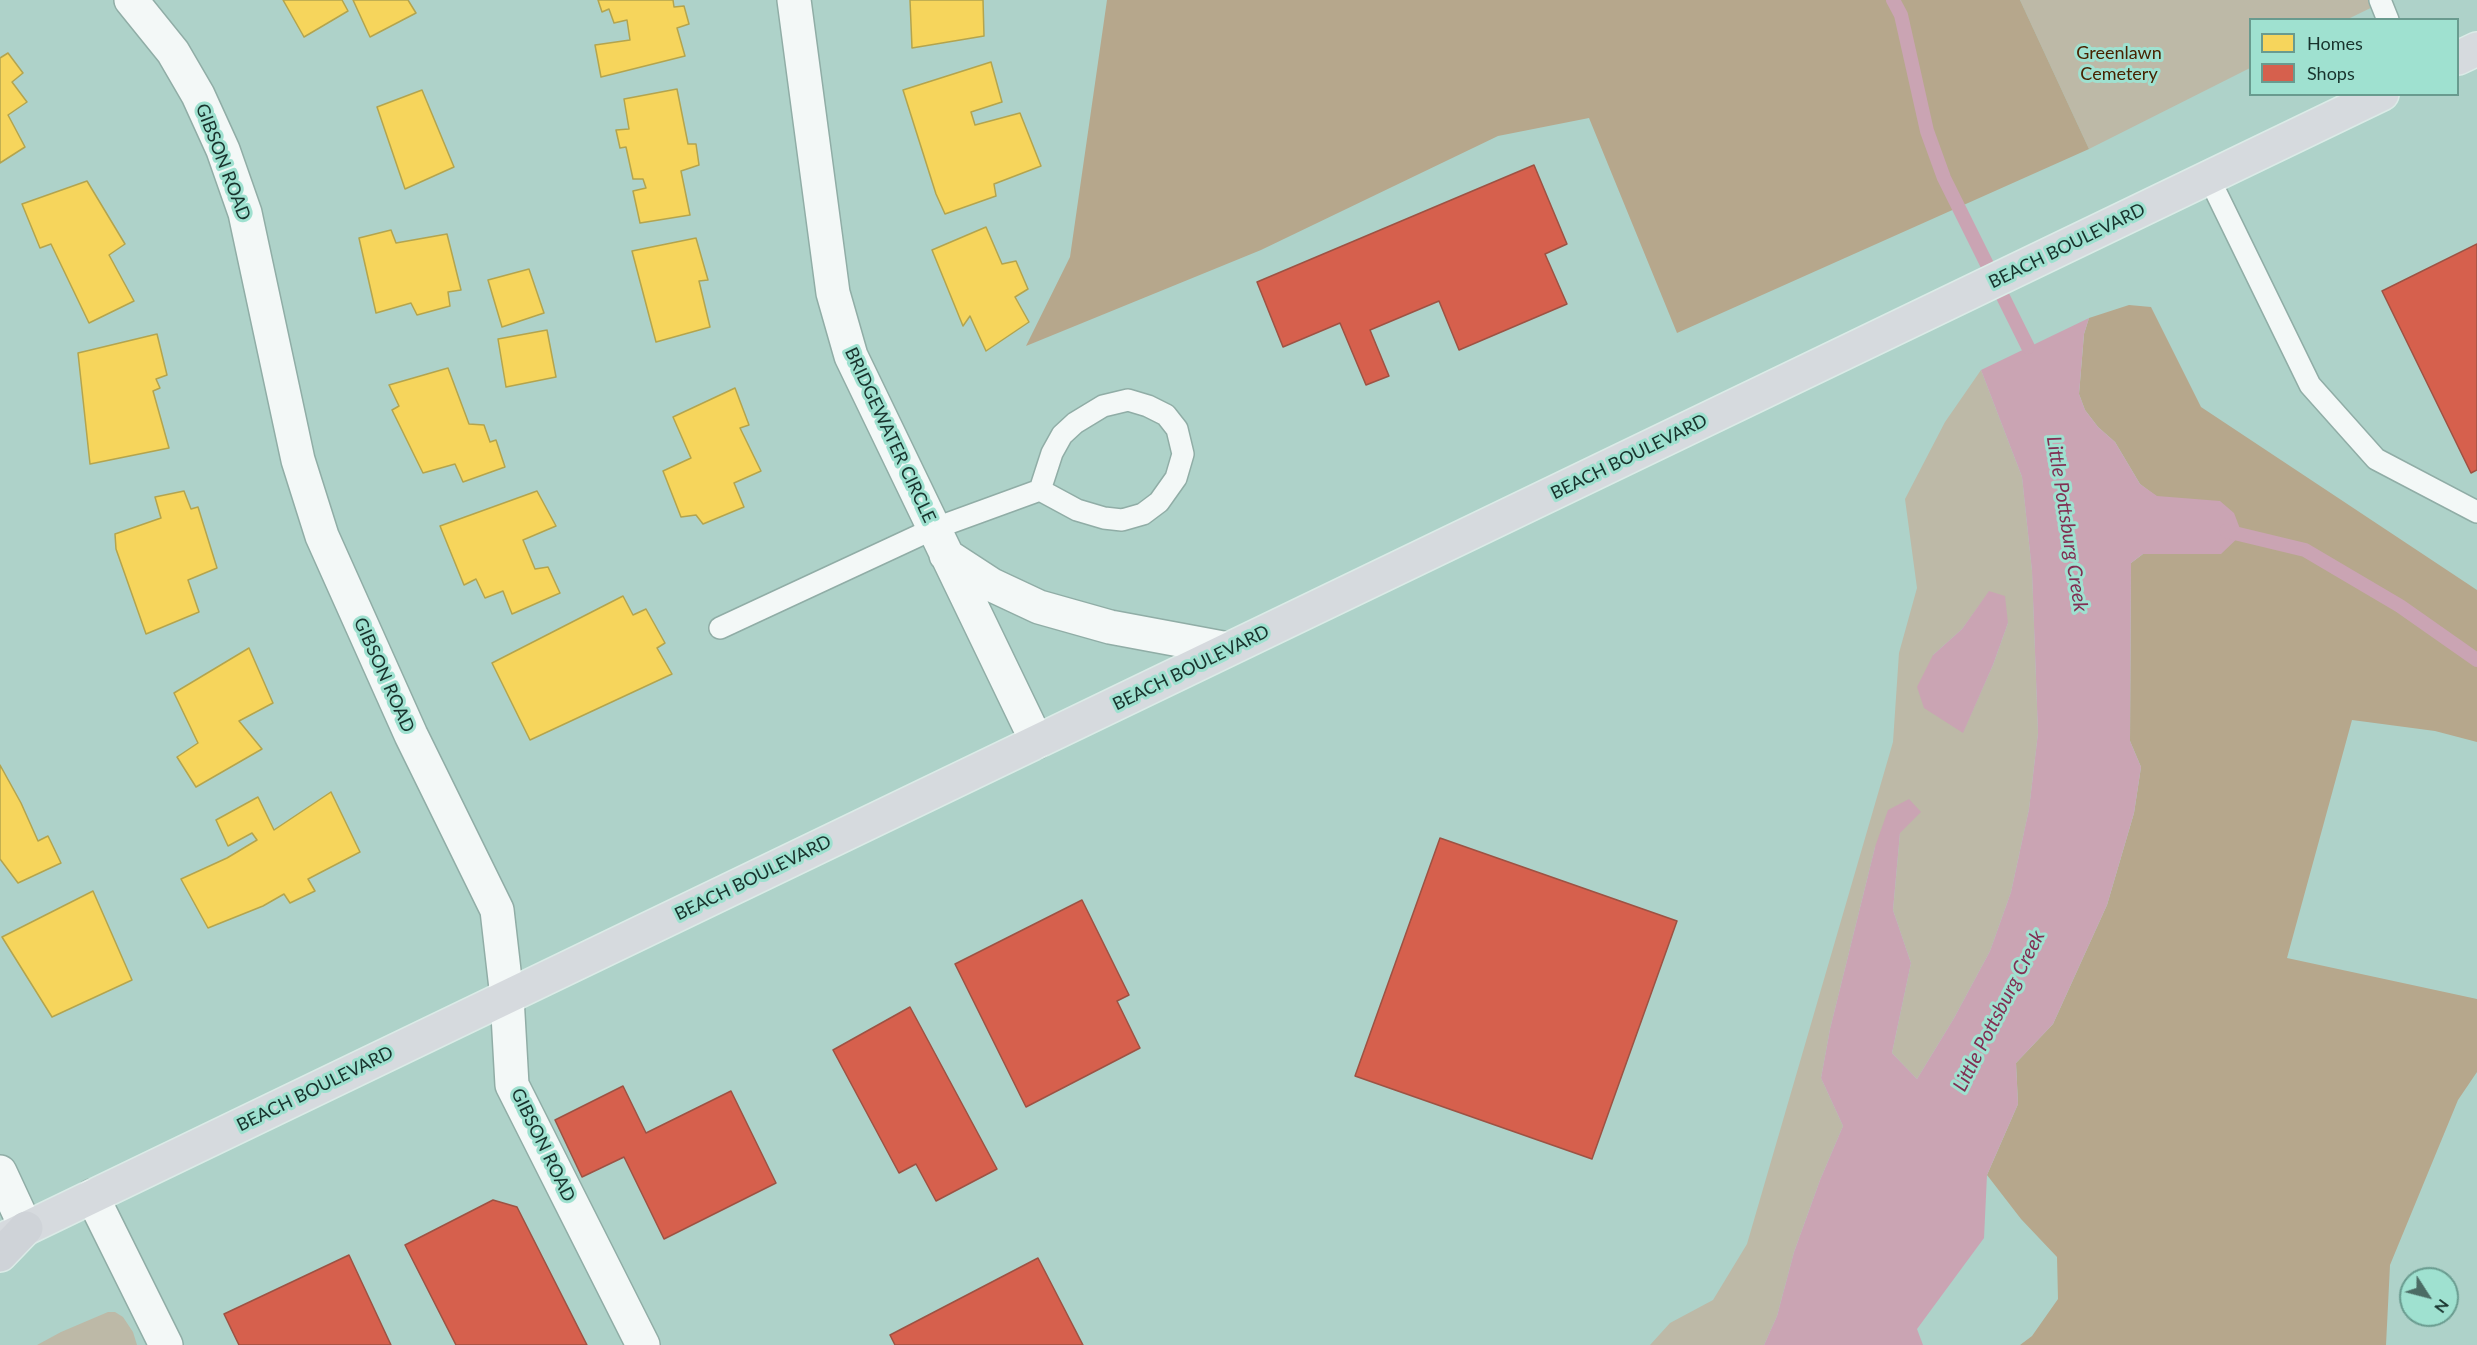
<!DOCTYPE html>
<style>
body{margin:0}
#map{position:relative;width:2477px;height:1345px;overflow:hidden;background:#aed2c9;font-family:Lato,sans-serif}
canvas{display:block}
.legend{position:absolute;left:2249px;top:18px;width:210px;height:78px;box-sizing:border-box;background:#9fe1d0;border:2px solid #699b8f;margin:0;padding:8px 10px;list-style:none;font-size:18px;color:#18332d}
.legend li{display:flex;align-items:center;gap:12px;height:30px}
.legend b{width:30px;border:2px solid #699b8f}
.north{position:absolute;left:2399px;top:1267px;width:60px;height:60px;box-sizing:border-box;background:#9fe1d0;border:2px solid #699b8f;border-radius:50%;rotate:126deg;font-size:16px;font-weight:700;line-height:24px;text-align:center;color:#18332d}
.north::after{content:'';display:block;margin:auto;width:21px;height:27px;background:#4c6b64;clip-path:polygon(50% 0,100% 100%,50% 72%,0 100%)}
</style>
<div id="map">
<canvas width="2477" height="1345"></canvas>
<ul class="legend">
<li><b style="height:16px;background:#f6d55c"></b>Homes</li>
<li><b style="height:16px;background:#d6604d"></b>Shops</li>
</ul>
<div class="north">N</div>
</div>
<script>
const context = document.querySelector('canvas').getContext('2d');
context.lineJoin = 'round';
function fill(path, color) { context.fillStyle = color; context.fill(path, 'evenodd'); }
const toPath = rows => new Path2D(rows.map(r => 'M' + r).join(''));
function stroke(path, color, width, dash) { context.strokeStyle = color; context.lineWidth = width; context.lineCap = dash ? 'butt' : 'round'; context.setLineDash(dash || []); context.stroke(path); }
function drawText(font, color, halo, rows, align = 'center') {
  context.font = font + ' Lato,sans-serif'; context.lineWidth = 6; context.setLineDash([]); context.textBaseline = 'middle'; context.strokeStyle = halo; context.fillStyle = color; for (const [text, x, y, turn = 0] of rows) {
    context.save(); context.translate(x, y); context.rotate((+turn || 0) * Math.PI / 180); context.textAlign = isNaN(turn) ? turn : align; if (halo) context.strokeText(text, 0, 0); context.fillText(text, 0, 0); context.restore();
  }
}
const green = toPath([
 [2020,0,2387,0,2348,19,2250,20,2250,68,2089,149],
 [1981,370,2022,477,2032,571,2038,733,2029,809,2011,892,1990,951,1954,1018,1917,1079,1892,1053,1911,963,1893,910,1900,833,1875,847,1830,1029,1821,1078,1843,1126,1820,1180,1794,1252,1777,1316,1764,1345,1650,1345,1670,1323,1713,1300,1747,1244,1893,742,1899,653,1917,588,1905,499,1945,422],
 [1989,592,2008,623,1993,665,1963,732,1946,720,1933,655,1962,629],
 [108,1312,115,1312,123,1317,133,1332,137,1345,37,1345,61,1332]
]);
const forest = toPath([
 [1107,0,2020,0,2089,149,1677,333,1589,118,1498,136,1261,250,1026,346,1070,257],
 [2129,305,2151,307,2201,407,2477,590,2477,742,2435,731,2352,720,2287,958,2477,999,2477,1072,2458,1100,2390,1265,2386,1345,2020,1345,2032,1336,2058,1299,2057,1257,2021,1219,1987,1175,2018,1104,2016,1063,2053,1024,2107,905,2134,813,2141,767,2130,741,2131,563,2143,554,2221,554,2220,502,2157,497,2140,484,2115,442,2098,427,2085,410,2079,394,2084,334,2089,318]
]);
const water = toPath([
 [2089,318,2084,334,2079,394,2085,410,2098,427,2115,442,2140,484,2157,496,2220,501,2234,513,2242,534,2221,554,2143,554,2131,563,2130,741,2141,767,2134,813,2107,905,2053,1024,2016,1063,2018,1104,1987,1175,1984,1238,1917,1329,1923,1345,1764,1345,1777,1316,1794,1252,1820,1180,1843,1126,1821,1078,1830,1029,1875,847,1888,810,1909,799,1921,812,1900,833,1893,910,1911,963,1892,1053,1917,1079,1954,1018,1990,951,2011,892,2029,809,2038,733,2032,571,2022,477,1981,370],
 [1989,591,2005,596,2008,623,1993,665,1963,733,1924,708,1917,687,1933,655,1962,629]
]);
const homes = toPath([
 [283,0,342,0,348,11,304,37,283,0],
 [353,0,408,0,416,13,370,37,353,0],
 [598,0,673,0,674,7,684,6,689,24,677,28,685,56,601,77,595,45,630,40,627,20,614,23,609,9,602,12,598,0],
 [910,0,983,0,984,36,912,48,910,0],
 [8,53,23,73,12,82,27,102,8,115,25,147,0,163,0,58,8,53],
 [991,62,1002,102,971,112,975,125,1020,113,1041,166,994,184,996,196,945,214,936,194,903,90,991,62],
 [677,89,688,144,696,144,699,165,681,171,690,215,640,223,633,191,646,188,643,179,633,179,626,147,620,148,616,130,629,129,624,99,677,89],
 [422,90,454,167,405,189,377,107,422,90],
 [87,181,125,244,109,255,134,301,89,323,51,244,40,248,22,204,87,181],
 [986,227,1002,264,1016,261,1028,289,1015,297,1029,322,986,351,970,316,963,326,932,250,986,227],
 [391,230,396,243,447,234,461,290,448,292,450,306,417,315,411,303,376,313,359,238,391,230],
 [696,238,708,280,699,281,710,327,656,342,632,251,696,238],
 [529,269,544,313,502,327,488,280,529,269],
 [547,330,556,377,506,387,498,339,547,330],
 [157,334,167,375,156,379,160,388,153,391,169,448,90,464,78,353,157,334],
 [448,368,469,424,484,425,490,442,496,440,505,467,463,482,455,464,423,473,392,410,399,406,389,385,448,368],
 [735,388,749,425,740,428,761,471,734,483,744,507,703,524,696,515,681,517,663,471,691,458,673,417,735,388],
 [184,491,191,509,198,507,217,568,188,580,199,612,146,634,116,549,115,534,161,518,155,497,184,491],
 [537,491,556,526,523,540,535,569,548,567,560,593,512,614,503,591,485,598,476,579,464,585,440,526,537,491],
 [623,596,633,615,646,609,665,643,657,648,672,674,530,740,492,663,623,596],
 [249,648,273,703,239,721,262,749,196,787,177,757,198,743,174,693,249,648],
 [0,765,21,803,38,841,48,836,61,863,18,883,0,859,0,765],
 [331,792,360,852,308,879,315,891,290,903,284,894,263,906,208,928,181,879,227,858,257,840,252,833,228,846,216,820,258,797,274,830,331,792],
 [93,891,132,980,52,1017,2,937,93,891]
]);
const shops = toPath([
 [1534,165,1567,244,1545,254,1567,304,1459,350,1439,301,1370,330,1389,376,1366,385,1340,323,1283,347,1257,282,1534,165],
 [2477,244,2477,470,2471,473,2382,291,2477,244],
 [1440,838,1677,921,1592,1159,1355,1076,1440,838],
 [1082,900,1129,995,1117,1001,1140,1048,1026,1107,955,964,1082,900],
 [910,1007,997,1169,936,1201,916,1164,899,1173,833,1050,910,1007],
 [623,1086,646,1133,731,1091,776,1183,664,1239,624,1157,582,1177,555,1120,623,1086],
 [493,1200,517,1207,587,1345,456,1345,405,1245,493,1200],
 [349,1255,391,1345,239,1345,224,1314,349,1255],
 [1038,1258,1083,1345,895,1345,890,1335,1038,1258]
]);
const stream = toPath([
 [1893,0,1901,15,1927,131,1944,178,2028,347],
 [2226,531,2305,550,2400,606,2477,660]
]);
const service = toPath([
 [2380,0,2388,20],
 [2209,178,2310,385,2376,459,2477,512],
 [720,628,933,529,1040,490,1077,510,1104,518,1122,520,1143,514,1159,502,1176,478,1183,454,1177,429,1166,415,1148,406,1128,400,1103,406,1075,423,1062,435,1052,453,1040,490]
]);
const minor = toPath([
 [131,0,173,52,198,95,223,150,245,213,298,460,322,536,411,735,497,910,507,997,512,1085,643,1345],
 [794,0,833,293,851,356,1037,742],
 [946,555,992,585,1039,607,1110,627,1228,649],
 [0,1172,26,1228],
 [92,1196,166,1345]
]);
const trunk = toPath([
 [2458,58,2477,49],
 [0,1241,2382,94]
]);
const motorway = toPath([
 [0,1255,26,1228]
]);
const parkNames = [
 ["Greenlawn",2119,53],
 ["Cemetery",2119,74]
];
const streetNames = [
 ["GIBSON ROAD",223,162,69],
 ["BEACH BOULEVARD",2067,246,-26],
 ["BRIDGEWATER CIRCLE",890,435,65],
 ["BEACH BOULEVARD",1629,457,-26],
 ["BEACH BOULEVARD",1191,668,-26],
 ["GIBSON ROAD",384,675,66],
 ["BEACH BOULEVARD",753,878,-26],
 ["BEACH BOULEVARD",315,1089,-26],
 ["GIBSON ROAD",543,1145,64]
];
const waterNames = [
 ["Little Pottsburg Creek",2067,524,81],
 ["Little Pottsburg Creek",1999,1011,-63]
];
fill(green, '#bdb9a7');
fill(forest, '#b6a78c');
fill(water, '#caa4b3');
fill(homes, '#f6d55c');
stroke(homes, '#b3a44e', 1.5);
fill(shops, '#d6604d');
stroke(shops, '#9d5243', 1.5);
stroke(stream, '#caa4b3', 14);
stroke(service, '#90ada6', 24);
stroke(minor, '#90ada6', 36);
stroke(trunk, '#dbebe7', 36);
stroke(motorway, '#dbebe7', 36);
stroke(service, '#f3f8f7', 21);
stroke(minor, '#f3f8f7', 33);
stroke(trunk, '#d6dade', 33);
stroke(motorway, '#cfd3d8', 33);
drawText('18px', '#482200', '#9fe1d0', parkNames);
drawText('18px', '#18332d', '#9fe1d0', streetNames);
drawText('italic 20px', '#812e52', '#9fe1d0', waterNames);
</script>
